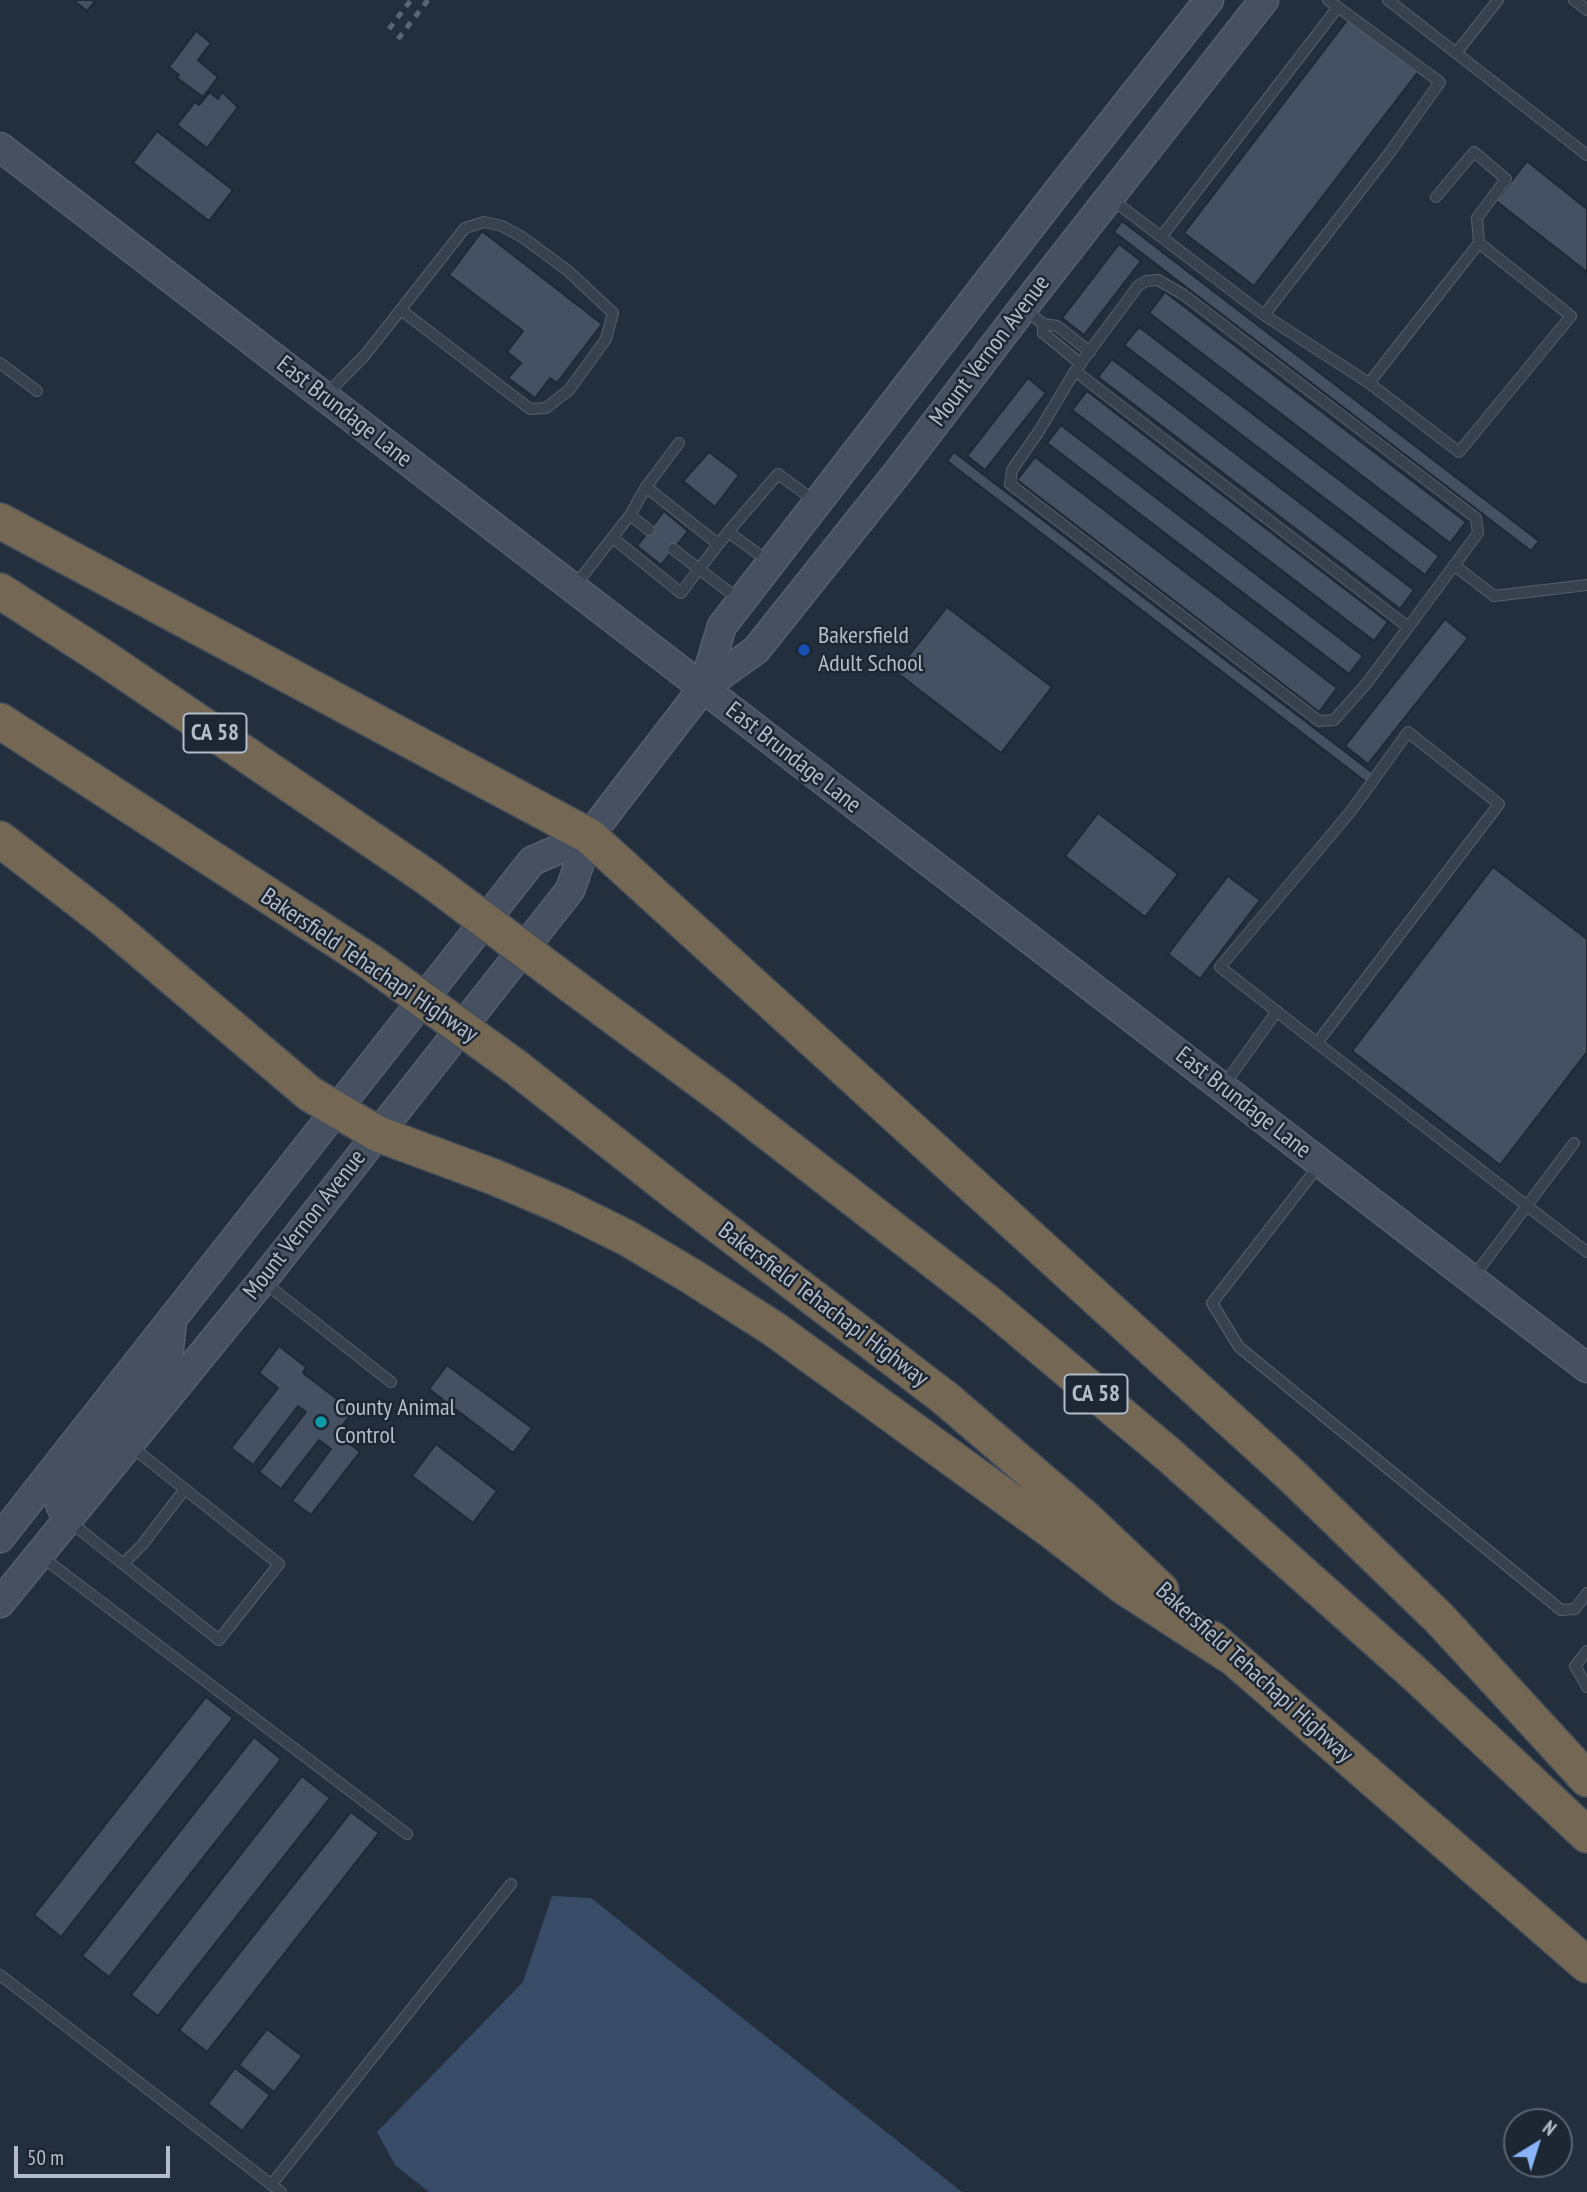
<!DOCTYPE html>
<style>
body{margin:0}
#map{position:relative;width:1587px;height:2192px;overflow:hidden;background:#242f3e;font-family:"PT Sans Narrow",sans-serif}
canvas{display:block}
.north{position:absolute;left:1503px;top:2108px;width:70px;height:70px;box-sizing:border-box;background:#1d2633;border:2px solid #59626f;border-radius:50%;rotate:38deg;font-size:19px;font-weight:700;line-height:28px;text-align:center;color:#b4bcc9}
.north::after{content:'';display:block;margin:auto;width:24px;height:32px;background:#8ab4f8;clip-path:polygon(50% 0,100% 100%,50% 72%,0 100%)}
.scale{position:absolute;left:14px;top:2146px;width:156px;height:32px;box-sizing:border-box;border:4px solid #b4bcc9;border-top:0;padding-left:9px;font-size:21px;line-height:24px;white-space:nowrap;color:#b4bcc9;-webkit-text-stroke:5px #1d2633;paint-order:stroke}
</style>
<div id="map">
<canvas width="1587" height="2192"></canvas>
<div class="north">N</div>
<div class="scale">50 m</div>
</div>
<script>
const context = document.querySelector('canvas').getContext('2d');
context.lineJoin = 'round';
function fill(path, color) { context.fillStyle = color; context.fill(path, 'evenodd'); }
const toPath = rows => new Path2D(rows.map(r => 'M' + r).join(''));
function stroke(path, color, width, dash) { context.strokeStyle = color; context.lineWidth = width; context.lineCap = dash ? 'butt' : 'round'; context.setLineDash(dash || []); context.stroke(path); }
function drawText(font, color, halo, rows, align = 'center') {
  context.font = font + ' "PT Sans Narrow",sans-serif'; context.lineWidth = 5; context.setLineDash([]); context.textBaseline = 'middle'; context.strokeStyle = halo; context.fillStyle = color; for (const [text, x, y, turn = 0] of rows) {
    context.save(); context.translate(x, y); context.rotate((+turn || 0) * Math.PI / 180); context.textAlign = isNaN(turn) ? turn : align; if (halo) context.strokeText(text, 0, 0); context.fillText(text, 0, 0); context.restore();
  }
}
const water = toPath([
 [552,1896,591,1898,962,2192,429,2192,395,2165,377,2132,523,1982]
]);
const building = toPath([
 [73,0,92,0,95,2,87,11,73,0],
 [1348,19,1418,72,1254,286,1184,233,1348,19],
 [196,31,211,43,198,60,218,77,203,97,177,78,179,75,169,67,196,31],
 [210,92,218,99,222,92,238,107,207,148,177,125,195,102,199,105,210,92],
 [157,131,233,190,209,221,133,163,157,131],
 [1527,161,1587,209,1587,272,1496,201,1527,161],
 [1122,221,1539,541,1531,551,1114,232,1122,221],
 [482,231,602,324,557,383,550,378,535,398,508,378,521,363,507,352,523,331,449,275,482,231],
 [1119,244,1141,261,1084,335,1062,318,1119,244],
 [1165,292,1466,522,1450,543,1149,313,1165,292],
 [1139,327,1439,556,1425,575,1124,345,1139,327],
 [1112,359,1414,590,1400,609,1098,377,1112,359],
 [1028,378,1046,393,985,470,967,456,1028,378],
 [1087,391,1388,622,1374,641,1072,410,1087,391],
 [1061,425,1363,656,1349,674,1047,443,1061,425],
 [709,452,739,475,715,507,683,481,709,452],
 [954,452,1373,773,1366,782,947,461,954,452],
 [1035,457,1337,688,1319,712,1017,480,1035,457],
 [664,511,688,531,661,565,637,546,664,511],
 [947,607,1052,687,1001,753,896,672,947,607],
 [1445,619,1468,638,1368,764,1345,746,1445,619],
 [1098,813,1178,874,1145,917,1065,856,1098,813],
 [1493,867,1587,939,1587,1052,1500,1165,1352,1051,1493,867],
 [1228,876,1260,900,1200,979,1168,954,1228,876],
 [279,1346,306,1367,303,1373,353,1411,337,1433,360,1452,311,1515,292,1501,331,1449,319,1440,281,1489,259,1472,306,1412,298,1406,253,1465,231,1448,278,1388,259,1373,279,1346],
 [447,1365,532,1428,513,1453,429,1389,447,1365],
 [436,1444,497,1491,473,1523,412,1476,436,1444],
 [206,1697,233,1718,61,1937,34,1915,206,1697],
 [254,1737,281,1759,109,1977,82,1956,254,1737],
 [302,1776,330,1798,158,2016,131,1995,302,1776],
 [351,1812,379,1833,207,2052,179,2030,351,1812],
 [267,2029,302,2056,274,2092,239,2065,267,2029],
 [235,2068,270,2095,242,2131,208,2104,235,2068]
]);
const lane = toPath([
 [1388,0,1587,155],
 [1574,0,1587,10],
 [1456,53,1498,0],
 [1436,197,1474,152,1506,179,1477,218,1479,243],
 [1110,198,1264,315,1369,383,1479,243,1571,316,1459,452,1369,383],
 [1162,236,1338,7],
 [1158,280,1184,295,1476,518,1478,533,1367,683,1334,720,1319,721,1010,484,1012,470,1039,431,1075,371,1138,286,1146,281,1158,280],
 [1026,310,1043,324,1057,326,1090,352],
 [1264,315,1391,151,1440,82,1328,0],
 [1043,324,1043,333,1081,364],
 [0,363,37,391],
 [1075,371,1408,627],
 [325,396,365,355,465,228,484,222,502,226,522,237,567,270,613,313,606,339,569,390,546,408,530,409,401,310],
 [646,487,679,443],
 [630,515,646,487,718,544],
 [728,532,778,474,815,501],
 [613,538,681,593,699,569,741,601],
 [673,549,699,569,728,532,768,561],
 [1454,565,1494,596,1587,585],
 [574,587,630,515,649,530],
 [1317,1043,1499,804,1408,732,1351,811,1220,967,1317,1043,1527,1206,1587,1252],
 [1224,1085,1277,1011],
 [1320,1164,1212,1303,1239,1347,1561,1610,1575,1609,1587,1593],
 [1474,1276,1574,1143],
 [265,1283,391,1382],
 [70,1522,219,1640,279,1564,132,1447],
 [42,1557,407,1834],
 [123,1564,142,1545,185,1489],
 [1587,1651,1575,1666,1587,1687],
 [0,1975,281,2192],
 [271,2185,511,1884]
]);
const secondary = toPath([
 [0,147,1587,1368],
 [703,688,722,626,1062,186,1209,0],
 [67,1519,60,1504,64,1490,168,1359,172,1320],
 [0,1538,532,861,589,836],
 [0,1603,262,1281,570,890,589,836,703,688,756,650,898,472,1023,308,1264,0]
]);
const highway = toPath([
 [0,521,589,836,1290,1474,1440,1619,1587,1779],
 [0,591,104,658,428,878],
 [0,721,372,963],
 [0,839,106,921,310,1094,378,1134,494,1177,562,1206,627,1238,691,1276,774,1329,1052,1531,1123,1586,1229,1655],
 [575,988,724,1098,988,1303,1168,1454,1415,1674,1587,1835],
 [517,1068,676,1193,945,1398,1086,1519,1161,1590],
 [1212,1639,1587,1965]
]);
const rail = toPath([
 [389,29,411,0],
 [398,39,428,0]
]);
const highwayBridge = toPath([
 [428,878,575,988],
 [372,963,517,1068]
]);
const markers = [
 [804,650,7,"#1a4fb4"],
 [321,1422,7,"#0f9aa8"]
];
const shields = [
 [215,733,63],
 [1096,1394,63]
];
const shieldNames = [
 ["CA 58",215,733],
 ["CA 58",1096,1394]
];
const streetNames = [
 ["Mount Vernon Avenue",990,351,-53],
 ["East Brundage Lane",344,412,38],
 ["East Brundage Lane",793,758,38],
 ["Bakersfield Tehachapi Highway",369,966,34],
 ["East Brundage Lane",1243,1103,38],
 ["Mount Vernon Avenue",305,1225,-52],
 ["Bakersfield Tehachapi Highway",823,1305,37],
 ["Bakersfield Tehachapi Highway",1254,1673,42]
];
const poiNames = [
 ["Bakersfield",818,636],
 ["Adult School",818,664],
 ["County Animal",335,1408],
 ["Control",335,1436]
];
fill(water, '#394c67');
fill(building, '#455162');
stroke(building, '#1f2835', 2);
stroke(lane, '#565f6c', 12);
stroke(secondary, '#565f6c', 31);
stroke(highway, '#434c59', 38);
stroke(lane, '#38414e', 10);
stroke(secondary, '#465061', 28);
stroke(highway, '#746855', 35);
stroke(rail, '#5a6575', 5, [7, 7]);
stroke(highwayBridge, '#434c59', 38, []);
stroke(highwayBridge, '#746855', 35);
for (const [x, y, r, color] of markers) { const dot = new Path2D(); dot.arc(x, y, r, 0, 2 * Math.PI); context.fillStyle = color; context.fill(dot); stroke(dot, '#1d2633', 2.5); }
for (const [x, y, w] of shields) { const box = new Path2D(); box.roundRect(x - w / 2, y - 19.5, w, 39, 5); context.fillStyle = '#1d2633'; context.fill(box); stroke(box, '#b4bcc9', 2); }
drawText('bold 23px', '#b4bcc9', null, shieldNames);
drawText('24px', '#b4bcc9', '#1d2633', streetNames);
drawText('24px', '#b4bcc9', '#1d2633', poiNames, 'left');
</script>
